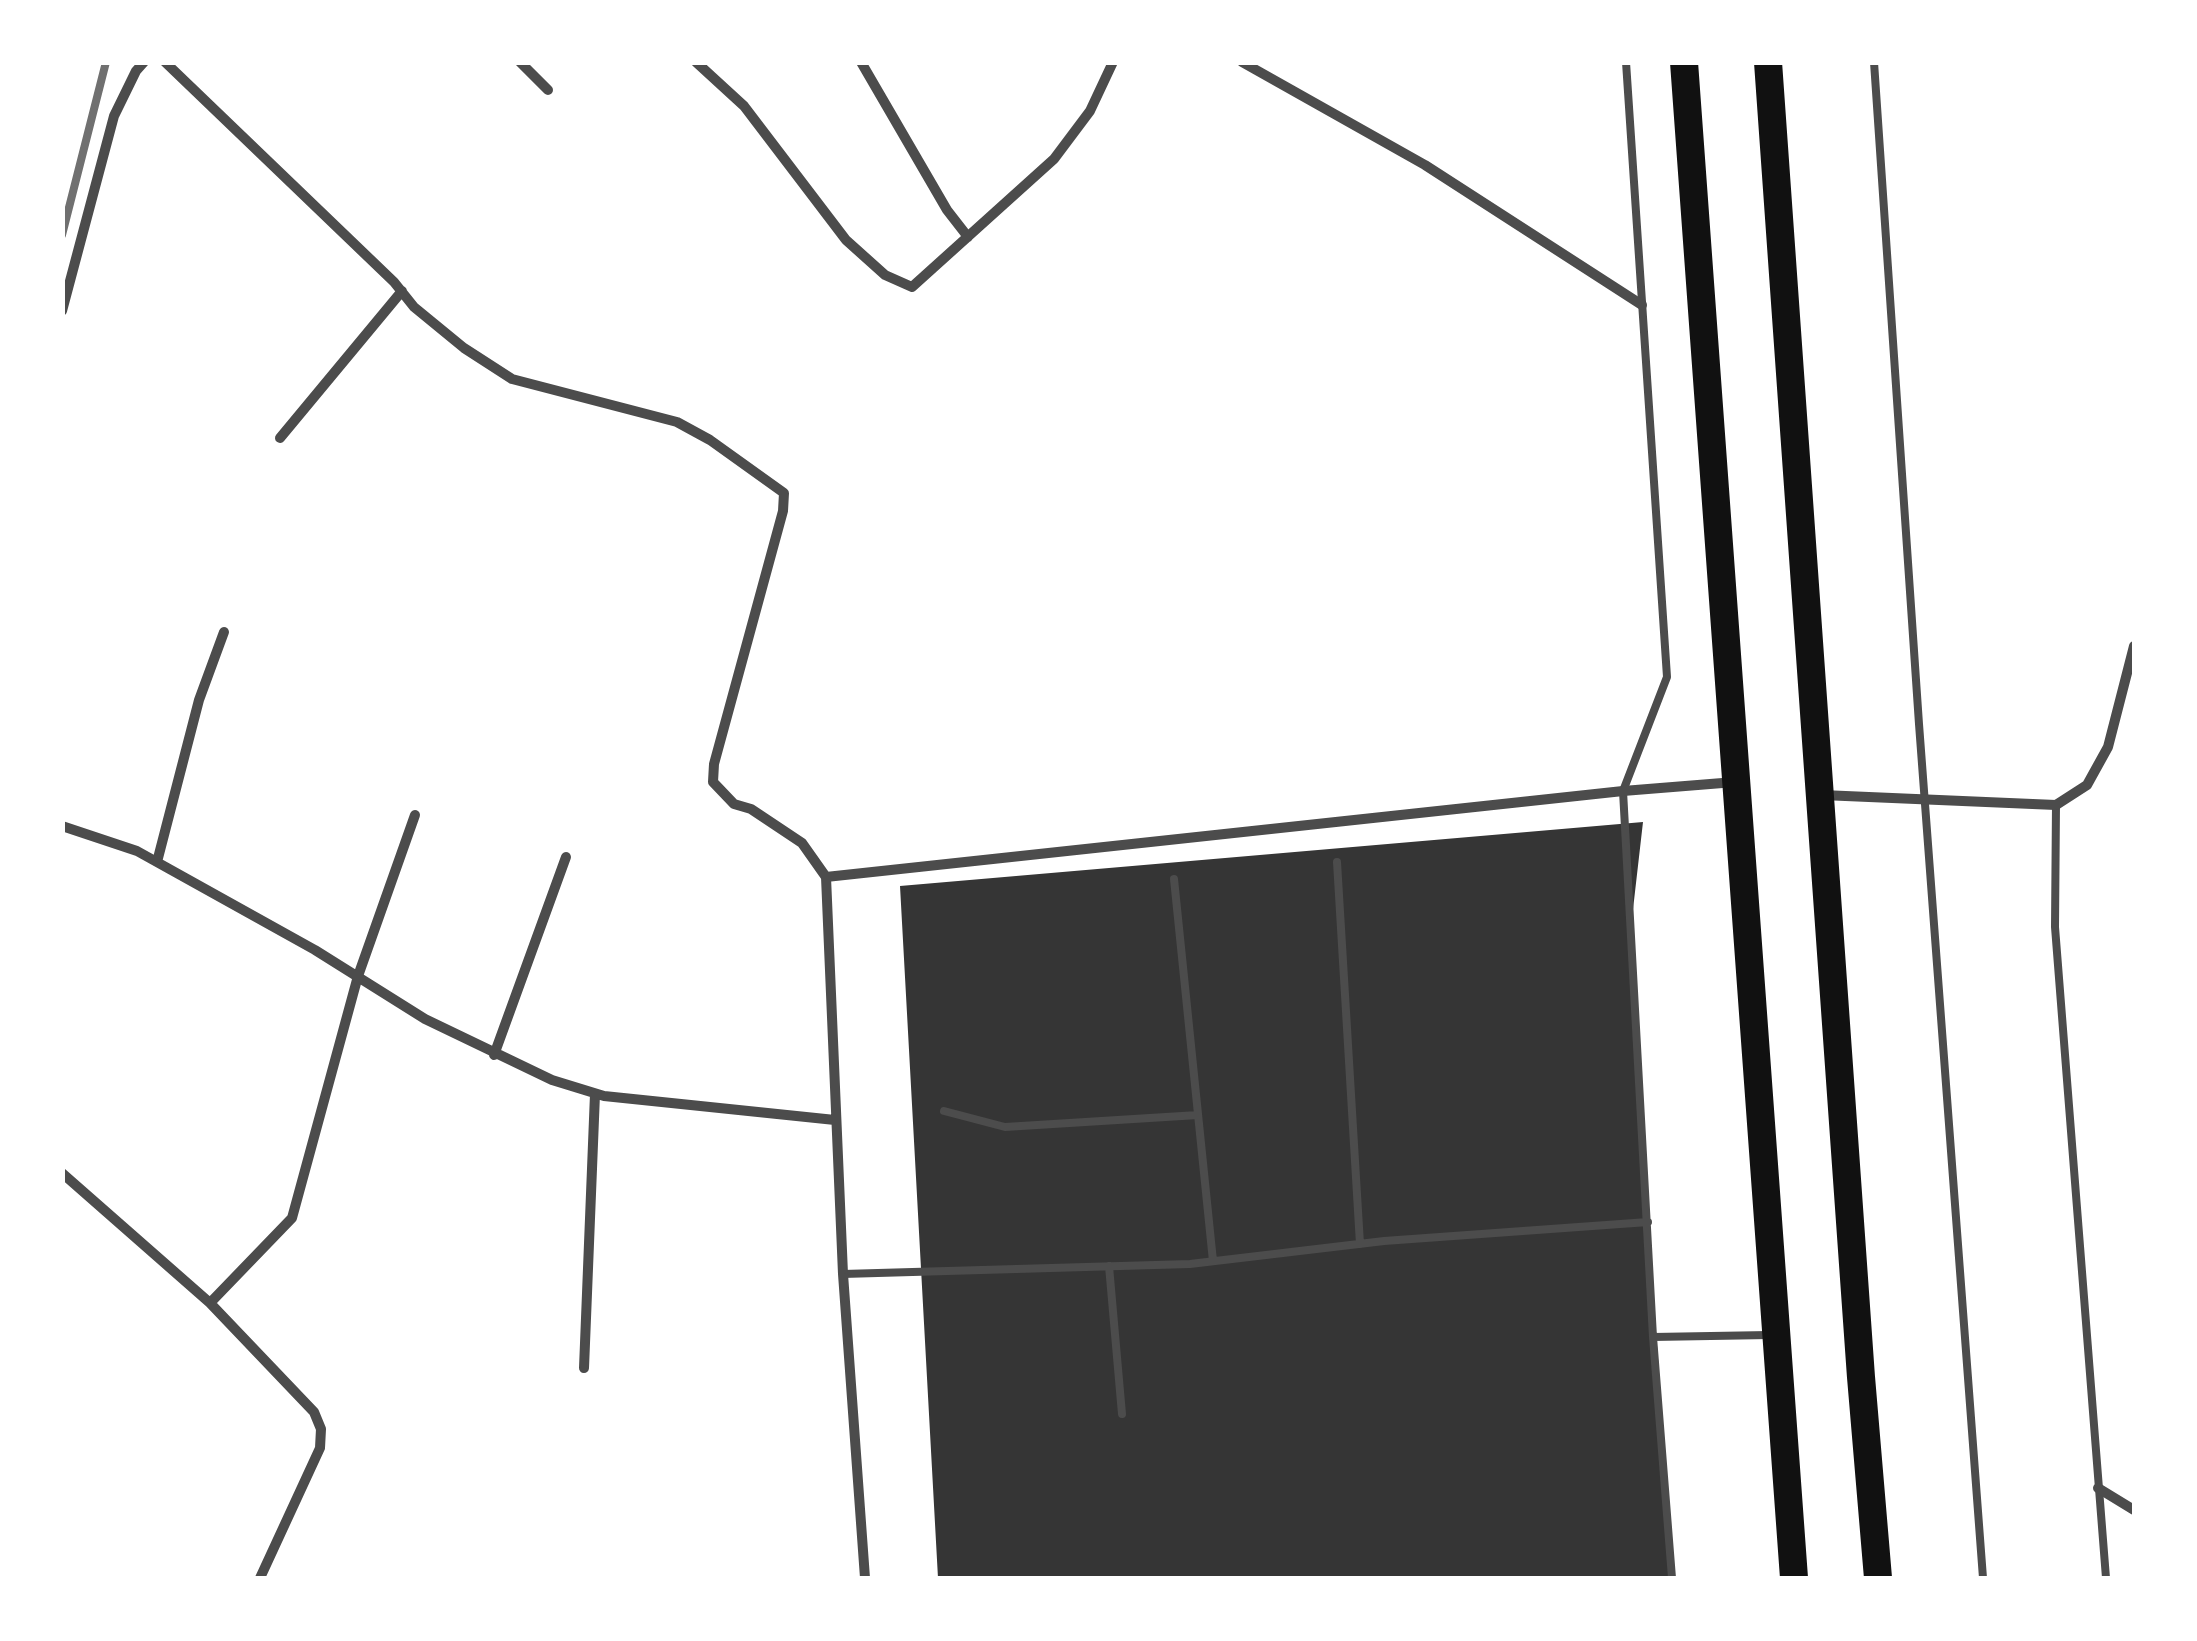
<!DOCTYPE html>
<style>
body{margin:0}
#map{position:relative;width:2197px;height:1641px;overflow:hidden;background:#fff;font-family:"Noto Sans",sans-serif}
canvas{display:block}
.frame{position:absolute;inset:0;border:65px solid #fff;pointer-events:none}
</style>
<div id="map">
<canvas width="2197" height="1641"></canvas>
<div class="frame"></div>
</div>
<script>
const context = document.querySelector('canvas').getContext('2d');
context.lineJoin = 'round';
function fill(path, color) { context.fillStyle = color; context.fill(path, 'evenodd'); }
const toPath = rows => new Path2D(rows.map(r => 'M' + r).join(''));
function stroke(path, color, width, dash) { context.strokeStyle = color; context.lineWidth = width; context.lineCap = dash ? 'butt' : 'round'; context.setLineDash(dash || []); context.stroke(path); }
const building = toPath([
 [1643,822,1632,918,1648,1222,1674,1578,938,1578,900,886]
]);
const service = toPath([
 [1626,62,1667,677,1623,791,1653,1337,1672,1578],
 [1874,62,1919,724,1983,1578],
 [2056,805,2055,927,2106,1578],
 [1337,862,1360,1244],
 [1174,879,1213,1261],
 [944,1111,1005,1127,1198,1115],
 [1109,1266,1122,1414],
 [843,1274,1190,1264,1384,1241,1648,1222],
 [1653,1337,1769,1335]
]);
const minor = toPath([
 [165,62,394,282,414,307,464,348,512,379,677,422,710,440,784,493,783,511,714,764,713,782,734,804,751,809,802,843,826,877],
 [520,62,548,90],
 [696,62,744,106,846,240,885,275,912,287,1054,159,1090,111,1113,62],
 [861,62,947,210,968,237],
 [1242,62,1425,165,1642,305],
 [62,311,114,116,136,71,144,62],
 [280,438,402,291],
 [1822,795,2056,805,2087,785,2108,747,2134,646],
 [62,826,137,851,315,950,425,1019,552,1080,604,1096,835,1120],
 [157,862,199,700,224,632],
 [494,1055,566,857],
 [62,1173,210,1303,314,1412,321,1429,320,1448,260,1578],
 [210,1303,292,1218,358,976,415,815],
 [584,1368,595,1094],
 [2098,1488,2134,1510],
 [865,1578,843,1274,826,877,1623,791,1735,782]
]);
const trunk = toPath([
 [1684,62,1794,1578],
 [1768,62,1861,1377,1878,1578]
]);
const rail = toPath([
 [62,235,106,62]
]);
fill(building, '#353535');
stroke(service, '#4c4c4c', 8);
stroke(minor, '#4c4c4c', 10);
stroke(trunk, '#111', 28);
stroke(rail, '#707070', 8);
</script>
